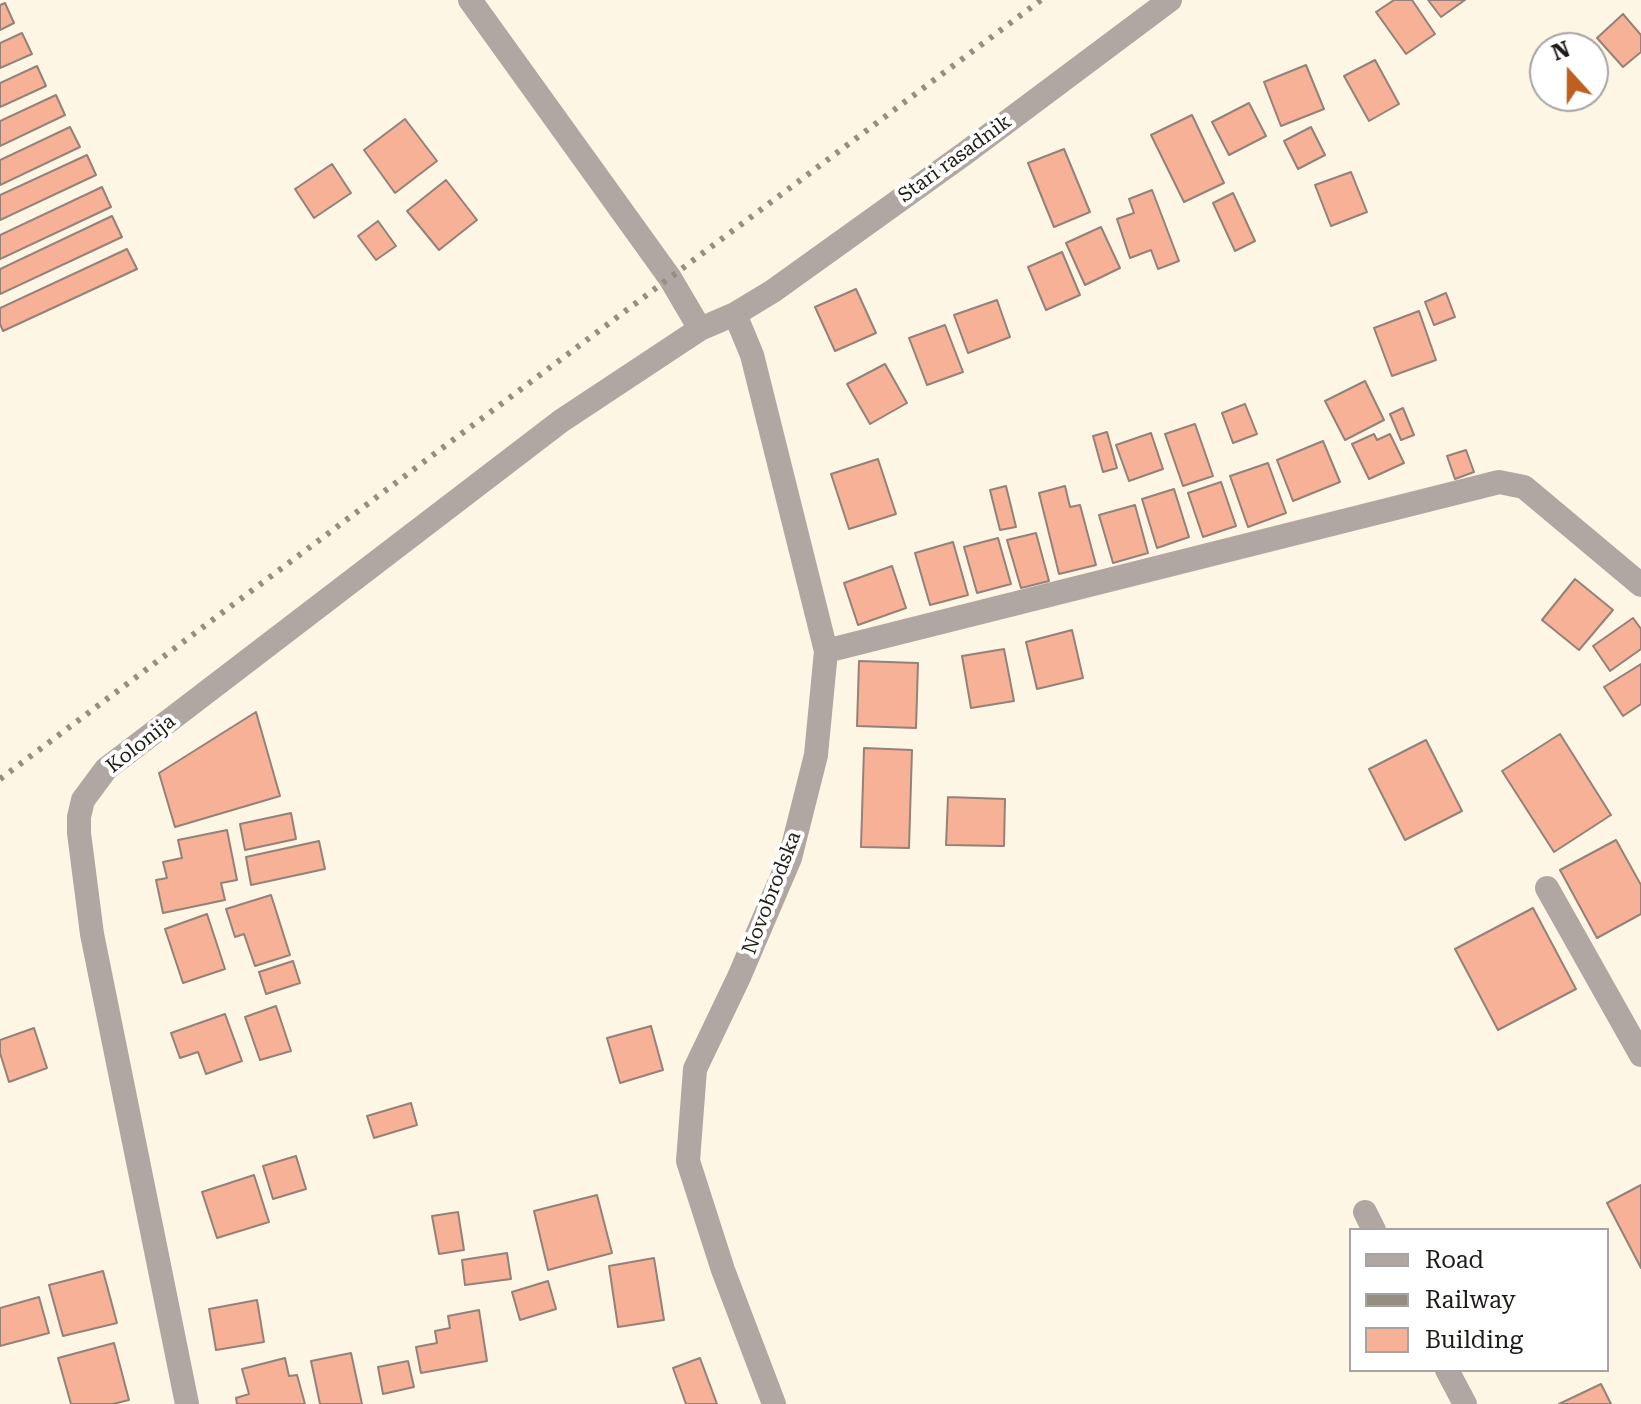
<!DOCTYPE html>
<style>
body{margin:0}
#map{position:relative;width:1641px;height:1404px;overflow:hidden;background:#fef6e4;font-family:"Roboto Serif",serif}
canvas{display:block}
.legend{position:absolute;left:1349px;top:1228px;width:260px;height:144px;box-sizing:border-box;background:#fff;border:2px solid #a5a4a1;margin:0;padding:10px 14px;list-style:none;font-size:24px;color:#1e1b14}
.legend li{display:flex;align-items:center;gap:16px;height:40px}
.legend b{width:40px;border:2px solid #a5a4a1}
.north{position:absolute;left:1529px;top:32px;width:80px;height:80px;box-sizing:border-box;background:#fff;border:2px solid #a5a4a1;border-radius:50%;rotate:339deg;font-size:22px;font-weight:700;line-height:32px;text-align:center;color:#1e1b14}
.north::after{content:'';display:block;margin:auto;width:28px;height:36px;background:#c05f1e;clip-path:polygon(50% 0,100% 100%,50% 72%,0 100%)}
</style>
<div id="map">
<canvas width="1641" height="1404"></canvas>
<ul class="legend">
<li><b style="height:10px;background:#b0a7a3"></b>Road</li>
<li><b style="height:10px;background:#958f83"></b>Railway</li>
<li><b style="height:22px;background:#f6b197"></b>Building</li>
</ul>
<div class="north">N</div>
</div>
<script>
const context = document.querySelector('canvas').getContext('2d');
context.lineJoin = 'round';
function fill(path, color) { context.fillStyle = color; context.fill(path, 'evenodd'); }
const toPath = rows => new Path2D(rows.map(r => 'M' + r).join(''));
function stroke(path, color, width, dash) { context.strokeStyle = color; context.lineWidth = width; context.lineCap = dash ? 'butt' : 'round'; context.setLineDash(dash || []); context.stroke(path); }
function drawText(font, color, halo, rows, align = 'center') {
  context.font = font + ' "Roboto Serif",serif'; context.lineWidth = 8; context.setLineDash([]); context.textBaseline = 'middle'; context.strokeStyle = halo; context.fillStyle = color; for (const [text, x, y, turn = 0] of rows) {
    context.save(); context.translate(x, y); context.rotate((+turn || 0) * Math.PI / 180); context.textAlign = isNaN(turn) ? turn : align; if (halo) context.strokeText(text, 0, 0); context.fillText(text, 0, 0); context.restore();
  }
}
const building = toPath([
 [1394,0,1412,0,1435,34,1406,54,1376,12,1394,0],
 [1428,0,1465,0,1441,17,1428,0],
 [5,3,14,23,0,30,0,5,5,3],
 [1623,14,1641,35,1641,52,1623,67,1597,38,1623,14],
 [22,33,32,54,0,68,0,43,22,33],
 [1375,60,1399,104,1369,121,1344,76,1375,60],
 [1306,65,1324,109,1281,126,1264,82,1306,65],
 [37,66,46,86,0,107,0,83,37,66],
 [56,95,65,115,0,146,0,121,56,95],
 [1249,103,1266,136,1229,155,1212,122,1249,103],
 [1192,115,1224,183,1184,202,1151,135,1192,115],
 [405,119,437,161,395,193,364,150,405,119],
 [70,127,80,147,0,185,0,160,70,127],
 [1311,127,1325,155,1298,169,1284,141,1311,127],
 [1064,149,1090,212,1054,227,1028,163,1064,149],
 [87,155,96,175,0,220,0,195,87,155],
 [332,164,351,193,314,218,295,189,332,164],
 [1351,172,1367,212,1331,226,1315,185,1351,172],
 [446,180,477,220,439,250,407,211,446,180],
 [102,187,111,207,0,259,0,235,102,187],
 [1152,190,1179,261,1158,269,1151,250,1130,258,1117,219,1134,213,1129,199,1152,190],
 [1233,193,1255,241,1235,251,1213,203,1233,193],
 [112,216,122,237,0,294,0,269,112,216],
 [378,221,396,246,376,260,358,236,378,221],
 [1101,227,1120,268,1085,285,1066,243,1101,227],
 [127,249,137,269,3,331,0,324,0,308,127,249],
 [1062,252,1080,295,1046,310,1028,267,1062,252],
 [856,289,876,333,835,351,815,307,856,289],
 [1446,293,1455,317,1434,325,1425,302,1446,293],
 [997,300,1010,337,968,353,954,315,997,300],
 [1419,311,1436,360,1392,376,1374,328,1419,311],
 [945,325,963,372,927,385,909,338,945,325],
 [885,364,907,403,870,424,847,384,885,364],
 [1365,381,1384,420,1345,440,1325,401,1365,381],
 [1245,404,1257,434,1233,443,1222,413,1245,404],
 [1403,408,1414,435,1401,440,1390,414,1403,408],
 [1195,424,1213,476,1183,486,1165,434,1195,424],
 [1107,432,1117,468,1103,472,1093,436,1107,432],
 [1151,433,1163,469,1129,481,1116,445,1151,433],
 [1374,434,1377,440,1390,434,1404,463,1369,479,1352,444,1374,434],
 [1323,441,1340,482,1293,501,1277,460,1323,441],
 [1466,450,1474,472,1455,479,1447,456,1466,450],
 [878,459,896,514,849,529,831,474,878,459],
 [1268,463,1286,513,1248,527,1230,476,1268,463],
 [1221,482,1236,526,1203,537,1188,493,1221,482],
 [1006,486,1016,527,1000,530,990,490,1006,486],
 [1065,486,1070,507,1080,505,1096,565,1059,574,1039,493,1065,486],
 [1174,489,1189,537,1157,548,1142,499,1174,489],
 [1135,505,1148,553,1113,563,1099,515,1135,505],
 [1036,533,1049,581,1021,588,1007,540,1036,533],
 [998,538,1011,584,977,593,964,547,998,538],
 [953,542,968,595,930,605,915,553,953,542],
 [892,566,906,608,858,625,844,583,892,566],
 [1575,579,1613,610,1579,650,1542,620,1575,579],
 [1633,618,1641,629,1641,649,1610,671,1593,646,1633,618],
 [1072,630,1083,678,1037,689,1026,642,1072,630],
 [1004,649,1014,701,971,708,962,656,1004,649],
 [859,661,918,663,916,728,857,726,859,661],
 [1641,664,1641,704,1623,716,1604,687,1641,664],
 [256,712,280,796,175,827,159,773,256,712],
 [1560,734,1611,815,1554,852,1502,771,1560,734],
 [1426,740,1462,811,1405,840,1369,769,1426,740],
 [864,748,912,750,909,848,861,847,864,748],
 [948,797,1005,799,1004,846,946,845,948,797],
 [291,813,296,839,245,850,240,824,291,813],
 [227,830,237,880,221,883,225,900,163,913,156,880,167,878,163,862,182,858,178,840,227,830],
 [1616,840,1641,885,1641,914,1597,938,1560,870,1616,840],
 [319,841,325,869,251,885,246,857,319,841],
 [271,895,290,955,255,966,244,934,235,937,226,909,271,895],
 [1533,908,1576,989,1498,1030,1455,949,1533,908],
 [207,914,225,969,183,983,165,929,207,914],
 [293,961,300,983,266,994,259,972,293,961],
 [276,1006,291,1051,260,1060,245,1017,276,1006],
 [225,1014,242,1061,206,1074,198,1052,180,1058,171,1033,225,1014],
 [651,1026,663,1070,620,1083,607,1038,651,1026],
 [34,1028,47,1068,9,1082,0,1053,0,1040,34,1028],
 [411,1103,417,1125,374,1138,367,1116,411,1103],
 [296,1156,306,1189,273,1199,263,1166,296,1156],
 [254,1175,269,1222,217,1238,202,1192,254,1175],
 [1641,1185,1641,1268,1607,1203,1641,1185],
 [597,1195,612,1253,548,1270,534,1211,597,1195],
 [458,1212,464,1250,439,1254,432,1216,458,1212],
 [507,1253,511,1279,465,1285,462,1260,507,1253],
 [654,1258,664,1320,618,1327,609,1266,654,1258],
 [103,1271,117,1323,63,1336,49,1285,103,1271],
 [548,1281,556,1309,520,1320,512,1292,548,1281],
 [39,1297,49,1333,0,1346,0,1308,39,1297],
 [257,1300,264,1342,216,1350,209,1309,257,1300],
 [479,1310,487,1361,421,1373,416,1347,437,1343,435,1331,450,1328,448,1316,479,1310],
 [114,1343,129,1400,113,1404,71,1404,58,1358,114,1343],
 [351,1353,362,1404,320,1404,311,1361,351,1353],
 [285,1358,289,1376,297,1375,305,1404,237,1404,236,1398,249,1394,242,1369,285,1358],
 [700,1358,717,1404,686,1404,673,1368,700,1358],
 [408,1361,414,1387,383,1394,378,1367,408,1361],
 [1601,1384,1611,1404,1559,1404,1601,1384]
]);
const street = toPath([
 [470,0,670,278,700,329],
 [735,314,773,291,964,154,1170,0],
 [826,651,1499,482,1524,487,1641,585],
 [1547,888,1641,1055],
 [1365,1212,1374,1230],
 [1447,1370,1465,1404],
 [187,1404,92,934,79,833,79,817,83,800,106,769,561,421,700,329,735,314,752,355,826,651,816,755,790,858,739,977,695,1069,688,1161,723,1270,774,1404]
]);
const rail = toPath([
 [0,779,1041,0]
]);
const streetNames = [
 ["Stari rasadnik",955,159,-36],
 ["Kolonija",141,744,-38],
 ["Novobrodska",772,893,-69]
];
fill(building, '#f6b197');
stroke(building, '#94817a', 2);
stroke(street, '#b0a7a3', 24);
stroke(rail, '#958f83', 6, [4, 8]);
drawText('20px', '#1e1b14', '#fff', streetNames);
</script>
